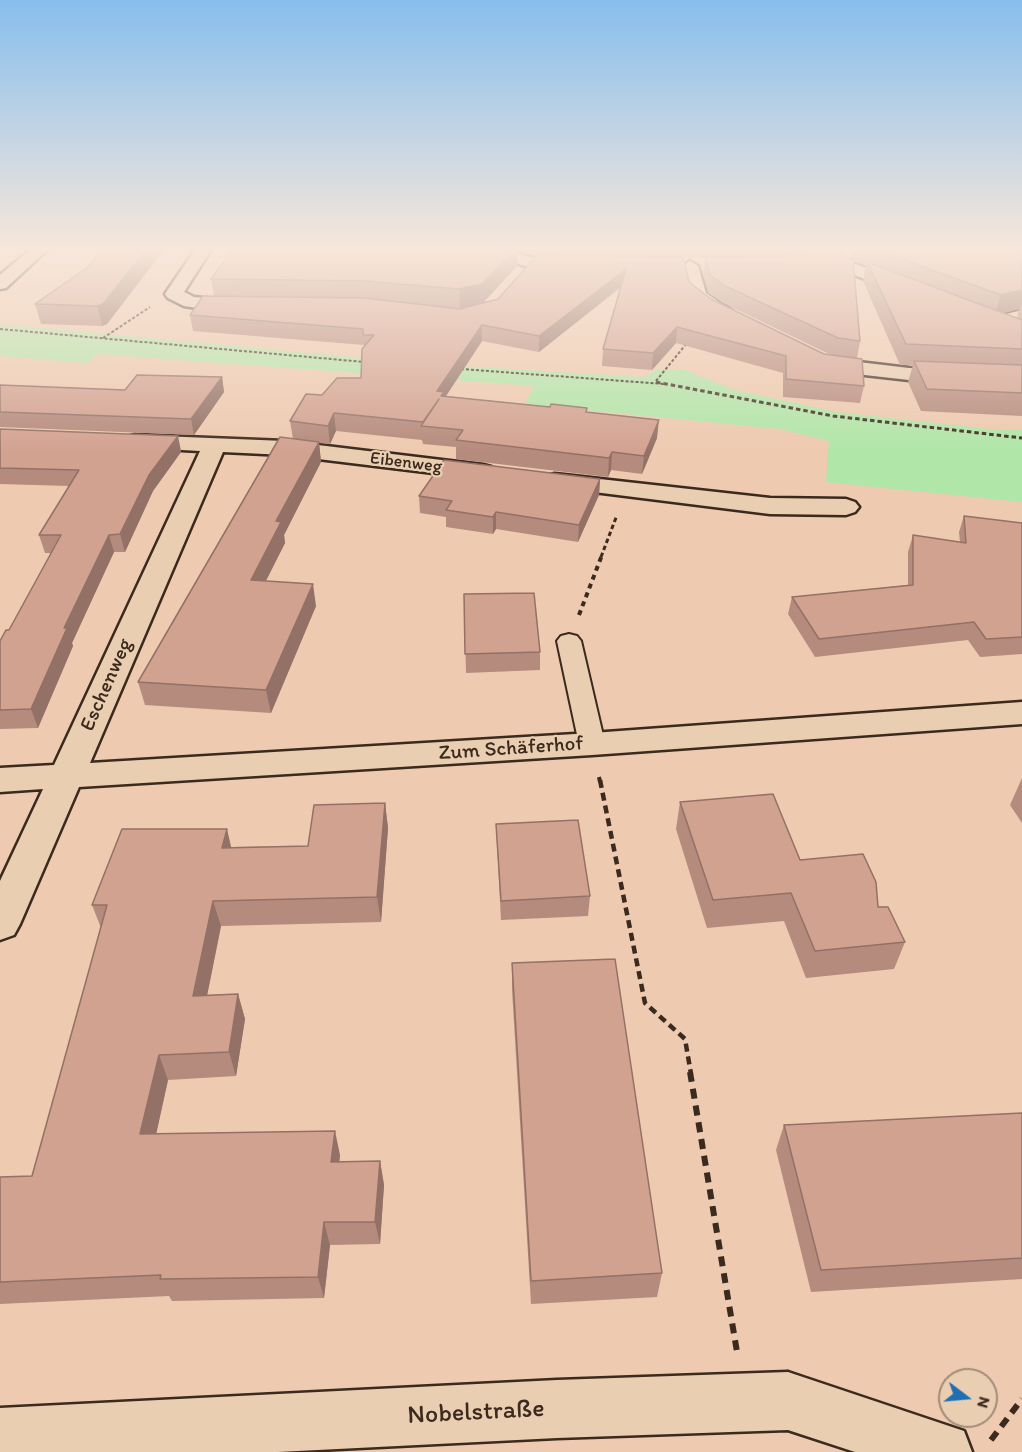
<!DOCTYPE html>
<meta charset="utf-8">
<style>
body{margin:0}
#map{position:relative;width:1022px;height:1452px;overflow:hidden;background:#eecab0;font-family:Itim,sans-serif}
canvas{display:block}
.north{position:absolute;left:938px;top:1368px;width:60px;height:60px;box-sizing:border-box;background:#e9ceb1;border:2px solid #a38c76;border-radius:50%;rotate:106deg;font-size:16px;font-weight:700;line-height:24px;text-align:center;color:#3b2a1e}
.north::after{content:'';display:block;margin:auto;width:21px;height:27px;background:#1f6fb2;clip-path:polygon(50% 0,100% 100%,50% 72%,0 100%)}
</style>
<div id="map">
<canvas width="1022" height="1452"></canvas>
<div class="north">N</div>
</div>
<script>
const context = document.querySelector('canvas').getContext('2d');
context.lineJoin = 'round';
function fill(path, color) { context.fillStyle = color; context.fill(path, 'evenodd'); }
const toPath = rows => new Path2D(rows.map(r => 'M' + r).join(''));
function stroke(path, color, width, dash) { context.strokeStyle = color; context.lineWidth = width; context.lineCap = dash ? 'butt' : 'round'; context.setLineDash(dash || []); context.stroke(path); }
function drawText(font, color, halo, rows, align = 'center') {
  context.font = font + ' Itim,sans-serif'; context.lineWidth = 4.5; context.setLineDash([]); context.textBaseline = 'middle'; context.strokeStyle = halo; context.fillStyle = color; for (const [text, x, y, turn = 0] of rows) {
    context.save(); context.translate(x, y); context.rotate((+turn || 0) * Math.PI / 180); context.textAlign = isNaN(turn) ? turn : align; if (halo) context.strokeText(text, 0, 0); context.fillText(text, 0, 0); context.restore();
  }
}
const green = toPath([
 [0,324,428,364,644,377,658,369,683,369,734,390,837,412,989,429,1022,430,1022,502,826,482,829,441,780,429,525,404,534,386,98,354,88,363,0,356]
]);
const pathFar4 = toPath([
 [0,329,364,362],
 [103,338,150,307],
 [461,369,664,384],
 [656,381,687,343]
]);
const pathFar3 = toPath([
 [656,382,833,416,1022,438],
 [601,557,617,515]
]);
const pathFar2 = toPath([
 [579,615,602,555],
 [599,777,600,782]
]);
const pathFar1 = toPath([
 [600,780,645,1003,685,1039,691,1074]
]);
const path = toPath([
 [690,1072,737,1352],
 [991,1440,1022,1399]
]);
const lane = toPath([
 [1022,310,1022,318,991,326,984,322,986,319,1022,310],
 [569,634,577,636,581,641,605,744,601,750,592,753,583,750,579,744,557,641,561,636,569,634]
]);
const street = toPath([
 [195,250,211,250,184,292,194,297,249,302,252,306,249,310,217,311,184,306,168,298,165,294,195,250],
 [482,250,506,250,533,258,576,260,584,265,576,270,532,268,484,253,482,250],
 [820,251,912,285,915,289,912,293,906,294,900,293,814,259,812,256,814,253,820,251],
 [690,261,698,266,706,293,734,312,737,316,734,320,722,320,692,300,682,266,690,261],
 [818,354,833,359,909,368,1022,372,1022,384,909,380,829,371,811,364,808,360,811,356,818,354],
 [135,435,285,441,483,465,491,467,495,472,491,477,483,479,285,455,223,452,90,763,592,733,1022,702,1022,724,592,755,79,787,20,924,14,935,0,940,0,881,43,789,0,792,0,768,54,765,200,451,127,447,124,442,127,437,135,435],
 [555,474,770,498,846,499,855,502,859,507,855,512,846,515,770,514,546,486,543,481,546,476,555,474],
 [788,1372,964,1431,972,1452,855,1452,788,1430,557,1438,278,1452,0,1452,0,1408,557,1380,788,1372]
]);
const secondary = toPath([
 [30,250,47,250,6,288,0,289,0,275,30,250]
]);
const wall = toPath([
 [232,250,828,250,860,341,857,358,864,386,860,403,783,397,783,373,676,343,652,370,602,366,603,349,620,287,539,352,482,341,446,396,550,407,587,408,587,412,657,438,642,474,611,470,608,477,456,459,456,447,423,444,422,440,336,431,330,444,319,443,321,462,284,535,285,543,266,581,316,606,271,713,145,705,138,682,293,439,290,421,322,395,361,378,364,345,193,331,190,315,214,296,211,279],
 [517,251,537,256,498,299,483,303,517,266],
 [683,258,705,258,703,273,708,293,723,303,831,355,824,354,711,299,689,282],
 [849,250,1022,250,1022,416,921,411,908,382,913,365,900,365,863,281,866,265,854,261],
 [1019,309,1017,318,1003,313],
 [163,251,107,324,102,326,41,324,35,304],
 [222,377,224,392,194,435,0,427,0,385,125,390],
 [0,429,178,436,181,452,153,491,125,552,114,552,72,643,73,646,38,728,0,729,0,641,9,630,51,553,45,553,39,535,69,486,0,484],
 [600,479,599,495,578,542,496,529,493,534,446,527,446,517,420,513,419,496],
 [964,516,1022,523,1022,654,980,657,968,640,815,657,788,614,792,597,908,585,908,552,913,535,960,542,959,532],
 [464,594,540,652,540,670,466,673],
 [1022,778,1022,823,1010,805],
 [680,802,800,860,878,907,905,942,894,969,806,978,784,921,707,928,676,829],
 [385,803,388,828,381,922,221,926,207,995,238,994,245,1019,236,1076,168,1080,156,1133,340,1155,339,1162,380,1161,384,1185,380,1244,330,1245,324,1298,172,1301,169,1296,0,1304,0,1177,32,1176,101,928,92,905,231,847,308,846],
 [496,824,590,896,588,916,501,920],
 [512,963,662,1273,657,1297,531,1304,512,990],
 [1022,1113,1022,1279,811,1292,776,1150,784,1125]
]);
const shadedWall = toPath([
 [146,250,163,250,163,251,107,324,102,326,97,306],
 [515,250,517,250,517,266,483,303,460,309,459,289],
 [787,250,815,250,786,258],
 [626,269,625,284,539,352,539,336],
 [1022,290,1022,303,1019,309,995,314,1001,295],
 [482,325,482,341,444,399,437,391],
 [677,327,676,343,652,370,653,353],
 [222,377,224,392,194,435,191,419],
 [334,413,336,431,330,444,328,426],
 [659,420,657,438,642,474,644,456],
 [178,436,181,452,153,491,125,552,120,534,149,475],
 [319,442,321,462,284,535,285,543,255,602,251,580,276,521],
 [612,452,611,470,608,477,609,458],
 [600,479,599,495,578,542,579,525],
 [496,512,496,529,493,534,493,517],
 [109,535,114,552,72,643,73,646,38,728,31,709,64,628],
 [313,584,316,606,271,713,266,690],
 [385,803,388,828,381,922,377,897],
 [227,829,233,855,222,848],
 [213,901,221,926,202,1021,193,996],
 [238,994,245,1019,236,1076,229,1052],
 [159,1055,168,1080,151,1158,140,1134],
 [335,1131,340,1155,337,1185,331,1162],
 [380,1161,384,1185,380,1244,375,1222],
 [324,1222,330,1245,324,1298,318,1277]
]);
const building = toPath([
 [102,250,146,250,103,304,97,306,35,304,88,267,102,250],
 [232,250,515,250,482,284,459,289,365,281,211,279,232,250],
 [811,250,828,250,853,259,860,341,838,338,725,286,710,275,705,257,790,256,811,250],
 [877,250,1022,250,1022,290,1001,295,877,250],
 [537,255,683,257,689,282,711,299,824,354,862,359,864,386,786,379,786,356,677,327,653,353,603,349,626,269,539,336,482,325,437,391,444,392,441,396,550,407,551,404,587,408,586,412,659,420,644,456,612,452,609,458,456,440,463,430,421,426,439,399,423,422,334,413,328,426,290,421,306,394,322,395,337,378,361,378,362,349,374,335,363,335,363,329,190,315,203,296,365,298,460,309,498,299,537,255],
 [867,262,1022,320,1022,349,906,344,867,262],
 [914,361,1022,365,1022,393,927,389,914,361],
 [137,375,222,377,191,419,0,412,0,385,125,390,137,375],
 [0,429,178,436,149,475,120,534,109,535,64,628,67,628,31,709,0,710,0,641,6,630,9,630,61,535,39,535,79,470,0,468,0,429],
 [280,437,319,442,276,521,281,522,251,580,313,584,266,690,138,682,280,437],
 [444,460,600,479,579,525,496,512,493,517,446,510,452,501,419,496,444,460],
 [964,516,1022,523,1022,637,986,639,974,622,819,639,792,597,913,585,913,535,966,543,964,516],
 [534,593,540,652,465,654,464,594,534,593],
 [773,794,800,860,863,854,876,882,878,907,888,907,905,942,815,951,791,893,713,900,680,802,773,794],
 [385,803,377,897,213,901,193,996,238,994,229,1052,159,1055,140,1134,335,1131,331,1162,380,1161,375,1222,324,1222,318,1277,160,1279,161,1275,0,1282,0,1177,32,1176,107,905,92,905,122,829,227,829,222,848,308,846,314,805,385,803],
 [578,820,590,896,501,901,496,824,578,820],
 [615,959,662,1273,531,1281,512,963,615,959],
 [1022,1113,1022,1258,821,1270,784,1125,1022,1113]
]);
const farStreetnames = [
 ["Eibenweg",406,463,7]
];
const streetNames = [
 ["Eschenweg",107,685,-66],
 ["Zum Schäferhof",511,749,-4]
];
const nearStreetnames = [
 ["Nobelstraße",476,1413,-3]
];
fill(green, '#b0e6a8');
stroke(lane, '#3b2a1e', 4);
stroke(street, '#3b2a1e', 5);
stroke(secondary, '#3b2a1e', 5);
stroke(pathFar4, '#3b2a1e', 2, [3, 2]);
stroke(pathFar3, '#3b2a1e', 3, [4.5, 3]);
stroke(pathFar2, '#3b2a1e', 4, [5, 4.5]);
stroke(pathFar1, '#3b2a1e', 4.5, [8, 5]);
stroke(path, '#3b2a1e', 6, [10, 7]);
fill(lane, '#e9ceb1');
fill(street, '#e9ceb1');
fill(secondary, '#e9ceb1');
fill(wall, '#b58b7d');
fill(shadedWall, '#937166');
fill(building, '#d2a291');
stroke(building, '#937166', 1.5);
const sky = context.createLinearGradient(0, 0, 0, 453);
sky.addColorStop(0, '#87beed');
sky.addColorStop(0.55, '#f7e7db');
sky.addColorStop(1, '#f7e7db00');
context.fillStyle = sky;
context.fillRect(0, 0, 1022, 453);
drawText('18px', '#3b2a1e', '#e9ceb1', farStreetnames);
drawText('21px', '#3b2a1e', '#e9ceb1', streetNames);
drawText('26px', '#3b2a1e', '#e9ceb1', nearStreetnames);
</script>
